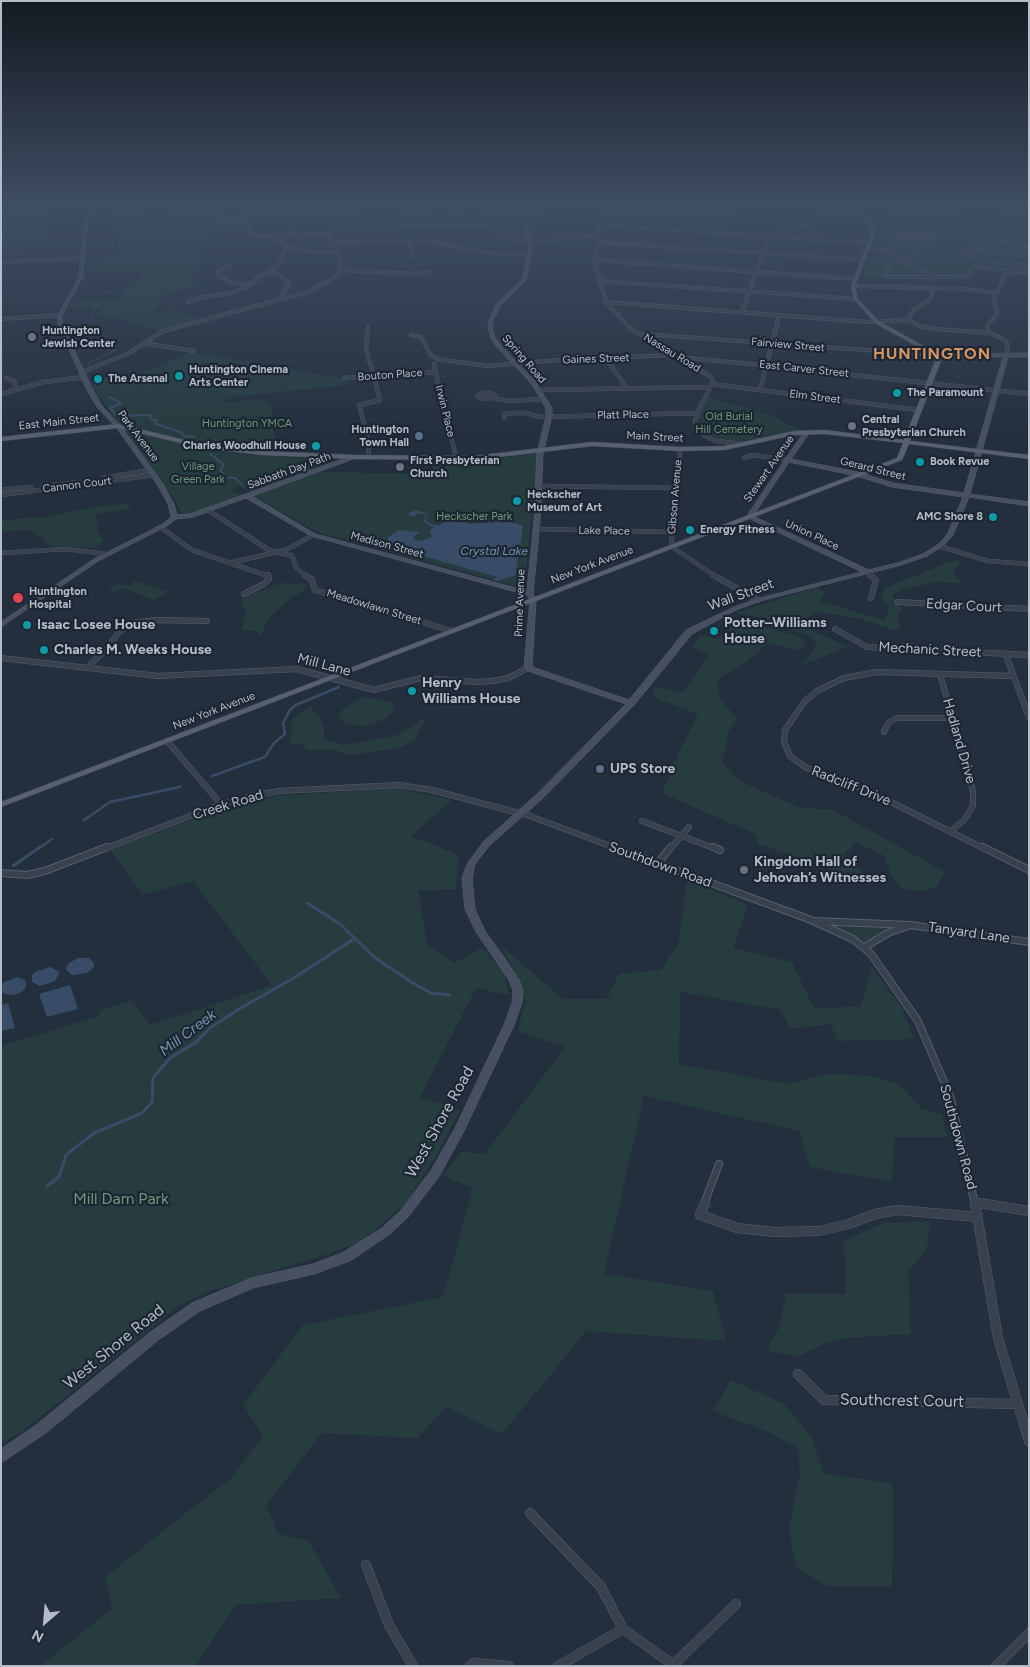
<!DOCTYPE html>
<meta charset="utf-8">
<style>
body{margin:0}
#map{position:relative;width:1030px;height:1667px;overflow:hidden;background:#242f3e;font-family:Figtree,sans-serif}
canvas{display:block}
.frame{position:absolute;inset:0;border:2px solid #b4bcc9;pointer-events:none}
.north{position:absolute;left:20px;top:1597px;width:50px;height:50px;-webkit-text-stroke:4px #1d2633;paint-order:stroke;rotate:207deg;font-size:14px;font-weight:700;line-height:20px;text-align:center;color:#b4bcc9}
.north::after{content:'';display:block;margin:auto;width:18px;height:22px;background:#b4bcc9;clip-path:polygon(50% 0,100% 100%,50% 72%,0 100%)}
</style>
<div id="map">
<canvas width="1030" height="1667"></canvas>
<div class="frame"></div>
<div class="north">N</div>
</div>
<script>
const context = document.querySelector('canvas').getContext('2d');
context.lineJoin = 'round';
function fill(path, color) { context.fillStyle = color; context.fill(path, 'evenodd'); }
const toPath = rows => new Path2D(rows.map(r => 'M' + r).join(''));
function stroke(path, color, width, dash) { context.strokeStyle = color; context.lineWidth = width; context.lineCap = dash ? 'butt' : 'round'; context.setLineDash(dash || []); context.stroke(path); }
function drawText(font, color, halo, rows, align = 'center') {
  context.font = font + ' Figtree,sans-serif'; context.lineWidth = 4.5; context.setLineDash([]); context.textBaseline = 'middle'; context.strokeStyle = halo; context.fillStyle = color; for (const [text, x, y, turn = 0] of rows) {
    context.save(); context.translate(x, y); context.rotate((+turn || 0) * Math.PI / 180); context.textAlign = isNaN(turn) ? turn : align; if (halo) context.strokeText(text, 0, 0); context.fillText(text, 0, 0); context.restore();
  }
}
const green = toPath([
 [1,207,42,207,41,217,48,222,46,241,55,242,52,245,33,246,22,251,1,251],
 [114,207,140,207,144,217,197,213,197,209,221,208,221,215,274,219,248,222,247,226,218,227,212,237,192,246,203,257,201,263,190,276,203,284,163,295,160,304,152,310,158,313,170,309,197,318,157,330,128,320,97,315,101,307,68,308,72,301,120,301,126,287,139,283,142,270,87,271,87,259,119,256],
 [878,207,952,207,953,212,961,217,987,222,994,215,999,223,1004,225,1029,226,1029,275,975,269,968,280,862,278,878,238,880,227,908,227,905,225,927,221,922,210,867,208],
 [191,352,345,379,347,385,225,398,227,402,261,399,272,405,272,415,269,417,275,435,276,452,222,447,223,451,238,454,336,461,297,475,283,469,268,474,282,481,268,486,255,479,246,483,258,490,251,492,239,486,231,490,242,496,183,517,175,500,95,390,92,381,131,377],
 [705,397,761,412,805,431,793,431,742,441,720,440,703,432,699,424,699,412],
 [538,453,524,588,317,532,253,495,322,472,432,474,434,461,486,460],
 [128,503,131,508,95,515,98,522,97,530,104,540,95,548,46,545,43,539,31,530,1,532,1,520,43,517,96,507],
 [962,559,952,574,963,583,936,582,902,590,892,596,902,608,898,616,900,629,893,630,857,618,817,612,805,619,805,627,848,647,802,665,817,645,811,637,752,615,735,613,817,587,825,592,820,601,884,620,888,614,888,606,881,597,885,588,944,564],
 [136,581,168,592,154,600,123,588,116,592,108,589,119,583,128,586],
 [280,583,307,584,303,591,287,601,269,618,261,635,256,631,242,630,246,612,240,603,248,596],
 [731,617,803,638,805,648,799,650,768,643,745,663,718,679,720,699,737,718,728,733,722,763,740,781,798,807,833,810,945,872,936,887,921,892,901,888,891,876,885,856,855,842,843,855,878,885,758,844,755,834,662,793,679,752,698,714,653,697,655,686,683,693,709,655,692,648,700,635,717,639,735,623],
 [362,697,394,703,394,711,386,719,361,727,342,722,339,714,341,711],
 [310,706,319,717,324,728,324,739,345,745,397,735,426,717,415,740,399,748,349,755,335,750,306,750,304,745,290,744,293,719],
 [396,788,452,800,411,836,459,855,456,889,418,891,427,944,454,963,482,948,504,970,509,995,476,988,420,1097,460,1110,437,1155,406,1203,362,1241,325,1255,209,1291,180,1305,24,1430,1,1444,1,1046,99,1016,98,1012,131,1000,150,1025,272,985,193,881,143,895,111,850,230,806,276,796],
 [687,880,748,905,733,948,792,962,814,1009,861,1006,872,967,902,1008,914,1039,837,1041,831,1024,791,1029,779,1009,680,992,679,1064,788,1084,827,1074,872,1076,899,1084,921,1108,942,1115,948,1137,895,1137,891,1182,810,1167,799,1131,644,1096,604,1274,713,1291,726,1341,586,1331,502,1434,446,1406,418,1438,322,1433,266,1505,278,1534,308,1540,341,1598,235,1605,196,1666,40,1666,112,1609,105,1577,232,1477,263,1436,243,1405,303,1325,443,1297,473,1188,443,1176,461,1152,485,1154,565,1047,518,1031,525,1001,513,968,500,945,563,999,607,999,619,974,661,970,679,942],
 [819,922,900,926,890,929,864,943],
 [930,1221,927,1248,908,1273,911,1334,847,1338,825,1343,799,1356,767,1351,780,1325,786,1293,846,1294,844,1240,885,1223],
 [731,1380,784,1404,812,1438,824,1474,893,1483,892,1586,827,1586,796,1567,789,1530,800,1474,798,1448,768,1432,713,1411]
]);
const water = toPath([
 [415,510,423,512,427,515,426,521,434,525,440,525,452,516,458,516,469,524,506,521,521,525,523,527,515,576,496,581,493,580,497,577,398,549,388,543,388,537,399,530,420,532,413,537,415,540,420,541,432,537,430,531,434,528,424,522,426,515,417,513,415,516,411,516,408,514],
 [78,958,89,958,94,963,94,967,87,973,72,975,66,970,67,966,69,963],
 [50,967,58,971,59,974,55,981,40,986,32,982,32,975,35,972],
 [18,977,26,981,26,987,23,991,14,995,9,995,1,992,1,985,4,982],
 [70,985,78,1009,47,1017,39,994],
 [8,1003,15,1028,1,1031,1,1005]
]);
const streamFar3 = toPath([
 [100,299,102,295,113,290],
 [78,335,84,327,83,324,91,319,99,301],
 [89,367,89,363,115,350,94,344]
]);
const streamFar2 = toPath([
 [109,397,121,403,110,408,117,416,150,415,151,419,157,421,156,424,181,432,184,436,194,437,190,440],
 [210,454,224,465,220,470,226,477,235,478,241,484]
]);
const streamFar1 = toPath([
 [212,776,265,757,274,743,285,734,283,723,290,710,296,705,339,687],
 [84,820,110,802,180,787],
 [38,849,52,839]
]);
const stream = toPath([
 [13,866,40,847],
 [307,903,340,924,374,957,416,985,431,993,449,995],
 [47,1186,59,1177,66,1155,94,1133,142,1113,152,1102,153,1078,170,1058,196,1042,210,1028,239,1009,292,979,354,939]
]);
const streetFar4 = toPath([
 [241,207,251,210,343,217],
 [456,207,459,208,455,217,457,225],
 [600,207,599,239,594,260,606,302,630,328,695,367],
 [811,207,864,210],
 [600,210,628,210,769,220,792,229,789,237],
 [494,211,498,211,500,213,489,213,494,211],
 [1007,212,1023,214],
 [500,213,531,214],
 [407,214,427,207],
 [217,218,244,221,250,224,247,230,249,233,261,236,328,234],
 [598,225,870,243],
 [1016,225,1025,210],
 [499,227,497,231,500,236,525,242,600,235],
 [291,228,293,235],
 [333,228,467,225,526,229],
 [792,229,810,225,816,207],
 [895,233,920,233,933,236,934,239,931,241,923,238,899,238,895,236,895,233],
 [273,238,295,249,315,252,338,252],
 [410,240,411,253,414,256],
 [599,242,863,260],
 [332,243,422,240,488,253,529,255],
 [868,248,892,251,901,259,900,261,891,262,885,276,888,277,964,277,968,275,973,267,1029,273],
 [968,249,973,242,981,240,1014,243,1029,247],
 [920,250,924,244,931,241],
 [890,251,895,249,898,241,920,250,914,257,901,259],
 [1029,255,968,249,960,250,981,260,1029,266],
 [594,260,855,279],
 [901,261,933,276],
 [1,262,83,258],
 [229,266,219,270,217,275,230,282,249,285],
 [340,270,416,274,428,272],
 [270,272,277,274,289,283,281,298],
 [599,281,856,299],
 [853,286,966,289,997,293],
 [931,288,932,294,930,299,912,312,908,320,920,326,935,329,990,333],
 [188,302,202,297,231,293,244,288,278,265,287,245],
 [606,302,867,322,908,320],
 [742,312,769,236],
 [1,319,60,315],
 [368,327,366,348,371,367],
 [642,334,936,355],
 [411,335,421,337,431,355,437,359,488,366,571,359,675,355],
 [143,343,194,351],
 [1006,355,1008,345,1005,340,990,333,987,326,997,314,994,300,1006,273,1012,273],
 [678,357,782,367],
 [605,358,612,367],
 [434,364,435,367],
 [94,367,129,353,163,331,308,292,337,276,340,270,340,260,338,252,329,240,328,234,343,217,359,207],
 [766,367,779,316]
]);
const streetFar3 = toPath([
 [434,366,456,457],
 [611,366,627,388],
 [693,366,711,377,713,382,697,413,695,423,697,427,705,436,716,441,742,444],
 [769,366,1029,394],
 [83,372,97,366],
 [6,378,14,381,16,390],
 [345,378,435,372],
 [711,384,918,410],
 [538,390,710,387],
 [760,390,766,366],
 [481,393,490,393,495,395,494,397,484,399,477,396,481,393],
 [1,394,44,382,84,377],
 [493,398,510,401,544,399],
 [504,418,505,414,510,413,527,413,540,417,697,413],
 [680,449,671,546,715,576],
 [369,457,367,435,359,405,380,400,371,366],
 [744,458,753,455,786,460],
 [103,478,150,470],
 [43,486,81,482],
 [539,486,675,488],
 [1,490,31,487],
 [1,495,154,475],
 [208,510,269,550,292,556,297,569,307,576],
 [160,527,192,550,268,576],
 [536,529,671,532],
 [939,546,988,561,1029,564],
 [1,553,66,549,106,554],
 [233,562,286,550,313,535],
 [866,571,872,576]
]);
const streetFar2 = toPath([
 [305,575,312,580,315,590,452,631],
 [713,575,758,600],
 [870,575,876,580,871,598],
 [244,594,264,584,269,579,268,575],
 [898,602,1029,609],
 [835,629,867,647,1029,655],
 [1005,653,1029,717],
 [1,658,158,676,297,669,374,690,421,678,476,682,492,681,508,678,528,668],
 [87,668,109,646,119,632,132,623,156,620,207,621],
 [940,674,973,791,973,806,964,820,951,831],
 [884,732,888,723,897,718,951,718],
 [167,741,221,804],
 [642,821,716,849],
 [104,849,216,806,252,796,279,791,399,785,432,790,530,816,618,849],
 [670,849,689,827],
 [985,849,869,791,805,767,790,756,784,742,785,730,805,701,817,691,844,678,877,672,1013,676]
]);
const streetFar1 = toPath([
 [614,847,811,920,853,939,871,954,918,1021,950,1096,975,1204],
 [713,847,720,850],
 [983,847,1029,870],
 [657,864,671,847],
 [1,873,27,875,45,871,107,847],
 [815,921,910,925,1029,942],
 [865,947,888,933,908,926],
 [975,1202,987,1204],
 [704,1204,719,1164]
]);
const street = toPath([
 [705,1203,700,1215,737,1228,774,1232,819,1231,849,1224,875,1214,898,1210,977,1217],
 [975,1203,998,1338,1029,1441],
 [979,1203,1029,1211],
 [798,1374,824,1400,1017,1404],
 [530,1513,601,1587,623,1629],
 [366,1565,389,1625,413,1666],
 [673,1665,736,1604],
 [470,1666,474,1663,509,1666],
 [558,1666,623,1629,675,1666],
 [996,1666,1029,1633]
]);
const secondary = toPath([
 [85,207,89,207,83,277,62,315,62,324,92,388,102,406,120,425,163,484,174,504,177,515,190,514,354,455,356,456,356,458,252,496,315,534,527,591,534,521,537,453,546,416,546,408,531,383,496,346,491,338,488,328,489,320,497,303,522,280,529,243,524,229,525,223,536,207,540,207,529,223,528,229,533,243,526,280,501,305,493,320,492,328,495,338,500,344,535,381,552,408,552,416,543,453,540,521,533,594,536,600,532,667,629,700,686,630,732,608,756,599,862,572,746,517,784,461,783,460,786,458,805,431,810,432,791,459,858,472,893,483,964,493,1003,357,936,357,934,356,934,354,1029,353,1029,357,1008,357,970,494,1029,502,1029,506,969,497,953,535,944,545,927,556,901,565,760,601,736,610,692,634,634,705,542,799,490,845,475,864,472,879,475,909,485,931,504,957,519,980,523,991,522,1003,514,1025,465,1129,440,1175,409,1216,390,1234,350,1261,314,1274,253,1288,200,1311,157,1341,46,1433,1,1463,1,1449,36,1425,149,1333,192,1303,251,1278,313,1264,342,1253,382,1228,401,1210,432,1169,455,1128,504,1025,512,1003,513,991,509,980,476,932,465,909,462,879,467,864,484,841,536,795,626,704,525,670,524,668,530,600,527,595,311,536,246,498,193,517,176,519,167,526,98,561,1,627,1,622,94,559,163,524,171,517,168,504,157,484,116,427,97,407,86,388,58,324,58,315,79,277,85,207],
 [789,462,857,476,892,487,963,497,948,533,940,543,923,554,897,563,869,570,753,516,789,462]
]);
const primary = toPath([
 [858,207,862,207,872,220,876,231,855,286,858,299,879,321,938,354,941,361,910,441,1029,455,1029,459,909,444,902,460,1,807,1,802,897,458,903,443,825,434,794,435,725,450,680,451,592,446,474,460,354,459,262,455,202,448,118,428,1,441,1,437,118,424,202,444,262,451,354,455,474,456,592,442,680,447,725,446,794,431,825,430,904,440,935,361,934,356,875,323,854,299,851,286,872,231,869,221,858,207]
]);
const markers = [
 [32,337,5,"#6b7280"],
 [179,376,5,"#0f9aa8"],
 [98,379,5,"#0f9aa8"],
 [897,393,5,"#0f9aa8"],
 [852,426,5,"#6b7280"],
 [419,436,5,"#5c6f8a"],
 [316,446,5,"#0f9aa8"],
 [920,462,5,"#0f9aa8"],
 [400,467,5,"#6b7280"],
 [517,501,5,"#0f9aa8"],
 [993,517,5,"#0f9aa8"],
 [690,530,5,"#0f9aa8"],
 [18,598,6,"#e0444e"],
 [27,625,5,"#0f9aa8"],
 [714,631,5,"#0f9aa8"],
 [44,650,5,"#0f9aa8"],
 [412,691,5,"#0f9aa8"],
 [600,769,5,"#5c6f8a"],
 [744,870,5,"#6b7280"]
];
const farPoinames = [
 ["Huntington",42,331],
 ["Jewish Center",42,344],
 ["Huntington Cinema",189,370],
 ["Arts Center",189,383],
 ["The Arsenal",108,379],
 ["The Paramount",907,393],
 ["Central",862,420],
 ["Presbyterian Church",862,433],
 ["Huntington",409,430,"right"],
 ["Town Hall",409,443,"right"],
 ["Charles Woodhull House",306,446,"right"],
 ["First Presbyterian",410,461],
 ["Church",410,474],
 ["Book Revue",930,462],
 ["Heckscher",527,495],
 ["Museum of Art",527,508],
 ["AMC Shore 8",983,517,"right"],
 ["Energy Fitness",700,530],
 ["Huntington",29,592],
 ["Hospital",29,605]
];
const farStreetnames = [
 ["Fairview Street",788,345,5],
 ["Nassau Road",672,353,31],
 ["Spring Road",524,359,49],
 ["Gaines Street",596,359,-2],
 ["East Carver Street",804,369,6],
 ["Bouton Place",390,375,-4],
 ["Elm Street",815,397,7],
 ["Irwin Place",445,411,76],
 ["Platt Place",623,415,-1],
 ["East Main Street",59,422,-6],
 ["Park Avenue",138,436,53],
 ["Main Street",655,437,3],
 ["Stewart Avenue",769,469,-55],
 ["Gerard Street",873,469,14],
 ["Sabbath Day Path",289,471,-20],
 ["Cannon Court",77,485,-7],
 ["Gibson Avenue",675,497,-85],
 ["Lake Place",604,531,1],
 ["Union Place",812,535,25],
 ["Madison Street",387,545,15],
 ["New York Avenue",592,565,-21],
 ["Prime Avenue",520,603,-88],
 ["Meadowlawn Street",374,607,17],
 ["New York Avenue",214,711,-21]
];
const farParknames = [
 ["Old Burial",729,417],
 ["Hill Cemetery",729,430],
 ["Huntington YMCA",247,424],
 ["Village",198,467],
 ["Green Park",198,480],
 ["Heckscher Park",474,517]
];
const farWaternames = [
 ["Crystal Lake",494,551]
];
const streetNames = [
 ["Wall Street",741,595,-20],
 ["Edgar Court",964,606,3],
 ["Mechanic Street",930,650,3],
 ["Mill Lane",324,665,15],
 ["Hadland Drive",959,741,74],
 ["Radcliff Drive",851,786,22],
 ["Creek Road",228,805,-17],
 ["Southdown Road",660,865,20],
 ["Tanyard Lane",969,933,8],
 ["Southdown Road",958,1137,75]
];
const poiNames = [
 ["Potter–Williams",724,623],
 ["House",724,639],
 ["Isaac Losee House",37,625],
 ["Charles M. Weeks House",54,650],
 ["Henry",422,683],
 ["Williams House",422,699],
 ["UPS Store",610,769],
 ["Kingdom Hall of",754,862],
 ["Jehovah’s Witnesses",754,878]
];
const waterNames = [
 ["Mill Creek",188,1033,-37]
];
const farDistrictnames = [
 ["HUNTINGTON",932,354]
];
const nearStreetnames = [
 ["West Shore Road",440,1122,-61],
 ["West Shore Road",114,1347,-39],
 ["Southcrest Court",902,1401,1]
];
const nearParknames = [
 ["Mill Dam Park",121,1199]
];
fill(green, '#263c3f');
fill(water, '#394c67');
stroke(streamFar3, '#394c67', 1);
stroke(streamFar2, '#394c67', 2);
stroke(streamFar1, '#394c67', 2.5);
stroke(stream, '#394c67', 3);
stroke(streetFar4, '#565f6c', 4);
stroke(streetFar3, '#565f6c', 4.5);
stroke(streetFar2, '#565f6c', 6);
stroke(streetFar1, '#565f6c', 8);
stroke(street, '#565f6c', 10);
stroke(secondary, '#565f6c', 1);
stroke(primary, '#414a57', 1);
stroke(streetFar4, '#38414e', 3);
stroke(streetFar3, '#38414e', 4);
stroke(streetFar2, '#38414e', 5);
stroke(streetFar1, '#38414e', 6);
stroke(street, '#38414e', 9);
fill(secondary, '#465061');
fill(primary, '#56606e');
const sky = context.createLinearGradient(0, 0, 0, 440);
sky.addColorStop(0, '#141a22');
sky.addColorStop(0.47, '#3f4d63');
sky.addColorStop(1, '#3f4d6300');
context.fillStyle = sky;
context.fillRect(0, 0, 1030, 440);
for (const [x, y, r, color] of markers) { const dot = new Path2D(); dot.arc(x, y, r, 0, 2 * Math.PI); context.fillStyle = color; context.fill(dot); stroke(dot, '#1d2633', 2); }
drawText('bold 11px', '#b4bcc9', '#1d2633', farPoinames, 'left');
drawText('11px', '#b4bcc9', '#1d2633', farStreetnames);
drawText('11px', '#6b9a76', '#1d2633', farParknames);
drawText('italic 12px', '#7c92b1', '#1d2633', farWaternames);
drawText('14px', '#b4bcc9', '#1d2633', streetNames);
drawText('bold 14px', '#b4bcc9', '#1d2633', poiNames, 'left');
drawText('italic 15px', '#7c92b1', '#1d2633', waterNames);
context.letterSpacing = '1px';
drawText('bold 16px', '#d59563', '#1d2633', farDistrictnames);
context.letterSpacing = '0px';
drawText('16px', '#b4bcc9', '#1d2633', nearStreetnames);
drawText('16px', '#6b9a76', '#1d2633', nearParknames);
</script>
